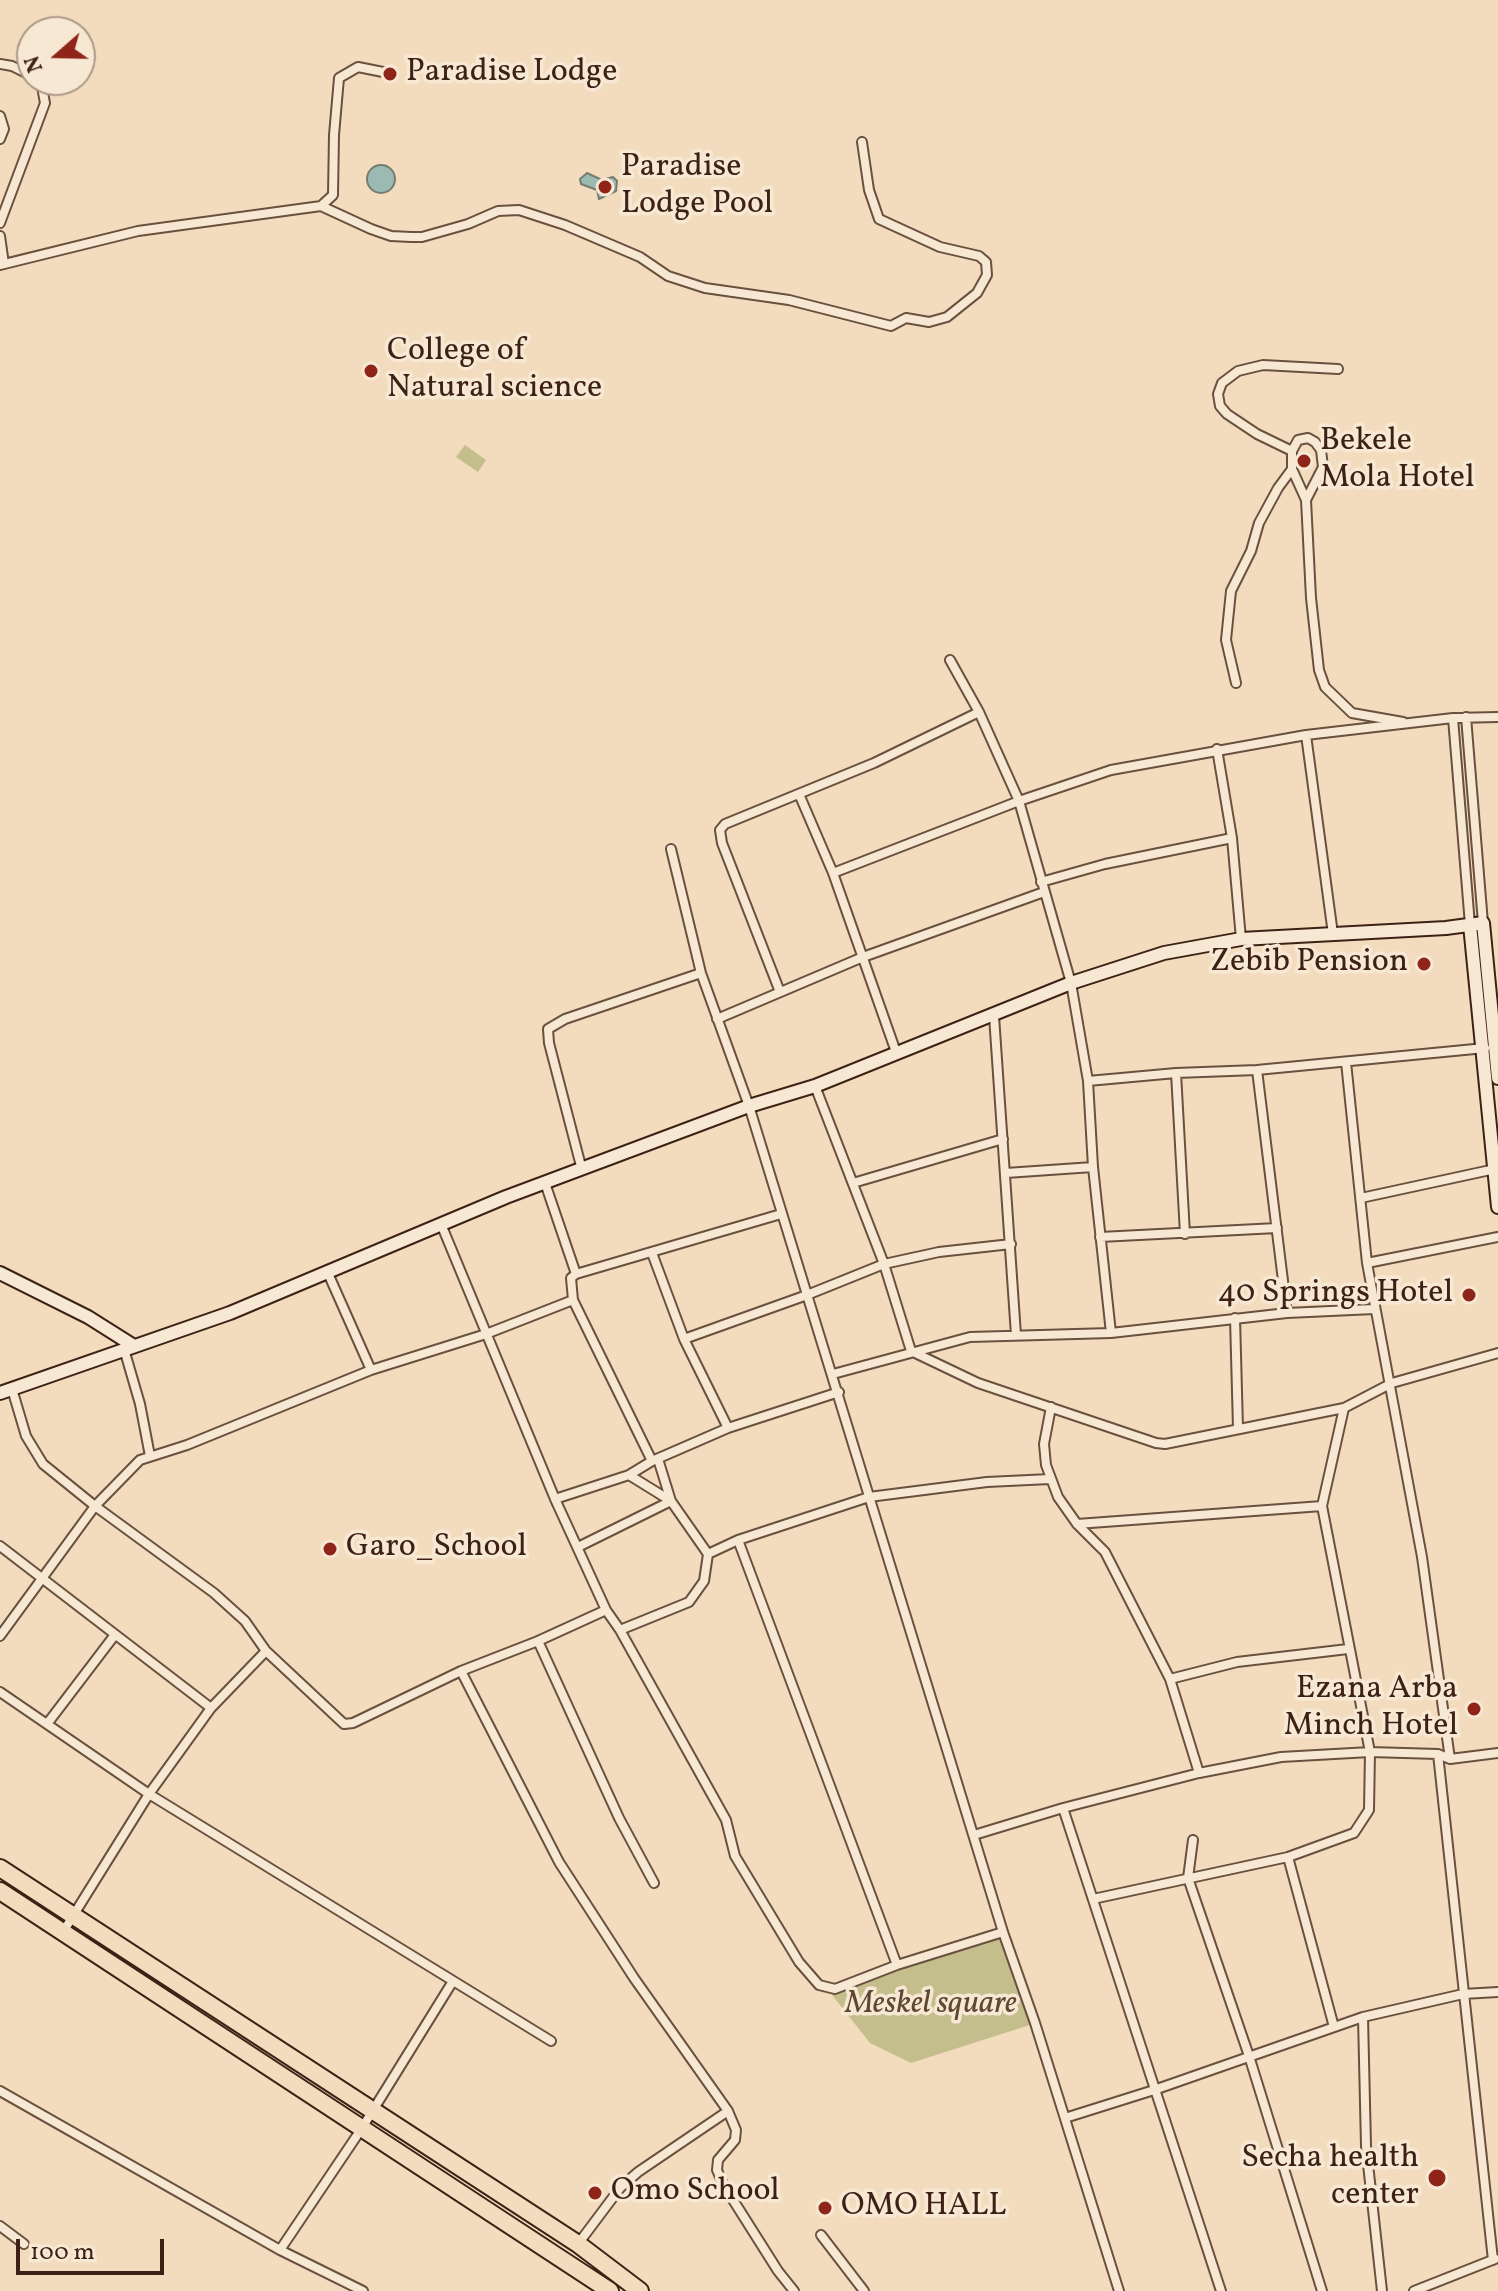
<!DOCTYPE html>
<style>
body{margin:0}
#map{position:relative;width:1498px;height:2291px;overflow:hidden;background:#f3dcbd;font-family:Vollkorn,serif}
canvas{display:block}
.north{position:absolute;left:16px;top:16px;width:80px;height:80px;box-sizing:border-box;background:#f7e8d4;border:2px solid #ad9888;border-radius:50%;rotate:250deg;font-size:22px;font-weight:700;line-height:32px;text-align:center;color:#3d2115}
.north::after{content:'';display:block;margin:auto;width:28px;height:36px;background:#8f2418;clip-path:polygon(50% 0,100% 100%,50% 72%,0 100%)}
.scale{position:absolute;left:16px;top:2239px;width:148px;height:36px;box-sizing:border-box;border:4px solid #3d2115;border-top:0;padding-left:10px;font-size:24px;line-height:28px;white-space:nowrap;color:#3d2115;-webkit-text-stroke:6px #f7e8d4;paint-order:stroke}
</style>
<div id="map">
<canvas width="1498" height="2291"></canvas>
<div class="north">N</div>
<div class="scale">100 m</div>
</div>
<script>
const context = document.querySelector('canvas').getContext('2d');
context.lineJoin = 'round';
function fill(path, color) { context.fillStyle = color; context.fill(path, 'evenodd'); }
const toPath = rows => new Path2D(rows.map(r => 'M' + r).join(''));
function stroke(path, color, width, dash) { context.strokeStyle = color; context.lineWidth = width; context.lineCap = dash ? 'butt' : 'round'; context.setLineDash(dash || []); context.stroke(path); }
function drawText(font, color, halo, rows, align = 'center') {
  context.font = font + ' Vollkorn,serif'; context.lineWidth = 7; context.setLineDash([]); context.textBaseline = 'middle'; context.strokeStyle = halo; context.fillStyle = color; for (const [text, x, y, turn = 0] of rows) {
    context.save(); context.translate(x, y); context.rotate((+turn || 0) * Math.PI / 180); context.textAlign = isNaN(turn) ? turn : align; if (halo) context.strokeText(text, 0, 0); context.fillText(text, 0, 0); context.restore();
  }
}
const green = toPath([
 [465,445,486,460,478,472,456,457],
 [1005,1933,1033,2024,911,2063,870,2043,832,1995,848,1980]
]);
const water = toPath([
 '367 179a14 14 0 1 1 28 0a14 14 0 1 1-28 0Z',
 [587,173,602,180,613,177,617,181,616,191,599,199,597,190,581,184,580,179,587,173]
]);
const street = toPath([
 [0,64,12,66,32,76],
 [0,116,4,129,0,139],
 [321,206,371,229,391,236,411,237,422,237,468,224,498,211,519,210,565,225,640,257,668,276,705,288,789,300,891,326,906,318,929,322,947,317,977,293,987,275,986,262,979,256,940,247,879,219,869,190,862,142],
 [0,223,45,103,42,87,36,80],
 [0,236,4,264],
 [0,265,138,231,321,206,333,195,334,135,339,78,358,67,383,72],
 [1292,451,1257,434,1227,414,1220,406,1218,394,1222,383,1238,371,1263,365,1338,369],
 [1306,500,1323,467,1321,450,1315,442,1308,438,1298,440,1292,451,1292,469,1306,500,1311,598,1319,670,1325,687,1352,713,1403,722],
 [950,660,979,712,1019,801,1071,983,1088,1081,1093,1167,1111,1333],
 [1236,683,1226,640,1231,591,1251,551,1259,523,1278,488,1292,469],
 [1466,717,1483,923],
 [1453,718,1470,925],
 [1306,735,1333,934],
 [1217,749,1232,838,1241,939],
 [799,794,833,873,896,1052],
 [671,849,701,973,749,1106,1003,1932,1035,2023,1119,2291],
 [833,873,1019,801,1111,770,1306,735,1453,718,1498,717],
 [1041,882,1105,864,1232,838],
 [780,992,722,843,720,830,725,824,874,763,979,712],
 [994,1016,1016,1335],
 [717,1019,863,957,1044,892],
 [1346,1062,1367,1263,1422,1557,1450,1759],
 [1257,1070,1287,1313],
 [1176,1073,1185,1234],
 [1088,1081,1176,1073,1257,1070,1485,1048],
 [815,1086,884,1264,911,1351,978,1383,1156,1443,1165,1444,1344,1408,1392,1383,1498,1353],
 [582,1170,549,1043,548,1029,565,1019,701,973],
 [1006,1173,1093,1167],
 [545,1183,576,1274],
 [853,1183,1003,1139],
 [1361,1198,1495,1169],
 [441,1224,555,1499,606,1610,620,1630,726,1820,735,1856,799,1962,819,1985,835,1989,897,1965,1003,1932],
 [1100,1237,1277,1228],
 [652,1253,684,1339,728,1428],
 [1367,1263,1498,1237],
 [327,1271,371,1370,486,1334,573,1300,571,1278,576,1274,781,1214],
 [573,1300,652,1461],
 [1235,1318,1238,1428],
 [684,1339,807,1295,884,1264,939,1252,1011,1244],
 [124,1349,140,1404,150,1456],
 [833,1374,970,1337,1111,1333,1287,1313,1374,1309],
 [12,1389,26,1436,43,1464,95,1506,214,1593,245,1621,266,1651,344,1724,353,1723,461,1671,538,1641,606,1610],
 [1051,1407,1044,1444,1046,1465,1058,1497,1077,1524,1105,1552,1170,1679,1199,1773],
 [629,1475,671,1501],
 [555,1499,629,1475,652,1461,728,1428,839,1392],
 [1077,1524,1322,1506],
 [738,1540,897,1965],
 [0,1546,211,1708],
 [578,1547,671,1501],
 [708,1554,738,1540,869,1497,987,1482,1050,1479],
 [620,1630,689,1602,704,1581,708,1554,671,1501,658,1459],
 [0,1636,95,1506,140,1460,187,1445,371,1370],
 [538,1641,619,1818,654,1883],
 [461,1671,559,1862,634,1978,728,2111,736,2130,735,2140,718,2160,717,2170,723,2184,778,2271,794,2291],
 [1170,1679,1237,1662,1348,1649],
 [0,1692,149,1794,551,2041],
 [47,1724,114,1636],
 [1438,1754,1493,2260],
 [1063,1808,1221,2291],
 [974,1835,1063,1808,1199,1773,1281,1757,1370,1752,1438,1754,1450,1759,1498,1753],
 [1193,1840,1188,1878,1249,2056,1322,2291],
 [1288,1857,1334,2027],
 [1093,1899,1288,1857,1354,1833,1369,1810,1370,1752,1322,1506,1344,1408],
 [63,1932,149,1794,211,1708,266,1651],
 [1363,2017,1366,2146,1382,2291],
 [0,2091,280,2250,363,2291],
 [1065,2118,1154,2090,1363,2017,1463,1994,1498,1992],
 [0,2226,24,2244],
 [821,2235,864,2291],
 [578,2244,620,2188,638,2172,728,2111],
 [280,2250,362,2128,453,1981],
 [1414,2291,1495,2259]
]);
const secondary = toPath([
 [1470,925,1498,1207],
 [0,1273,88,1317,134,1346],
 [0,1393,230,1313,506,1197,749,1106,815,1086,1071,983,1164,953,1241,939,1446,928,1483,923,1498,1078]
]);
const highway = toPath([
 [0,1868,578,2244,640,2291],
 [0,1891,610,2291]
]);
const markers = [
 [390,74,8,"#8f2418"],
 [605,187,8,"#8f2418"],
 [371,371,8,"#8f2418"],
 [1304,461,8,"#8f2418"],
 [1424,964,8,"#8f2418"],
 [1469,1295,8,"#8f2418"],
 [330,1549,8,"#8f2418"],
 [1474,1709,8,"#8f2418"],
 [1437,2178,10,"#8f2418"],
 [595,2193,8,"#8f2418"],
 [825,2208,8,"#8f2418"]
];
const poiNames = [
 ["Paradise Lodge",406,74],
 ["Paradise",621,169],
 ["Lodge Pool",621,206],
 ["College of",387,353],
 ["Natural science",387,390],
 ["Bekele",1320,443],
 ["Mola Hotel",1320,480],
 ["Zebib Pension",1408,964,"right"],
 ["40 Springs Hotel",1453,1295,"right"],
 ["Garo_School",346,1549],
 ["Ezana Arba",1458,1691,"right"],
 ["Minch Hotel",1458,1728,"right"],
 ["Secha health",1419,2160,"right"],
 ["center",1419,2197,"right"],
 ["Omo School",611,2193],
 ["OMO HALL",841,2208]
];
const parkNames = [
 ["Meskel square",931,2006]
];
fill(green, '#c3be8c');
fill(water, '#9bbbb2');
stroke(water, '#757d73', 2);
stroke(street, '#6a503f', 12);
stroke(secondary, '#3d2115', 16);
stroke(highway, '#3d2115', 20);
stroke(street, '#f7e8d4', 8);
stroke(secondary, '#f7e8d4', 12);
stroke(highway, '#f3dcbd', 16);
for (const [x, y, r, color] of markers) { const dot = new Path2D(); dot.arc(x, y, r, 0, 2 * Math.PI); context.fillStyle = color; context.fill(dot); stroke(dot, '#f7e8d4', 3); }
drawText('32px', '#3d2115', '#f7e8d4', poiNames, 'left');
drawText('italic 32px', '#5e4833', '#f7e8d4', parkNames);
</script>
